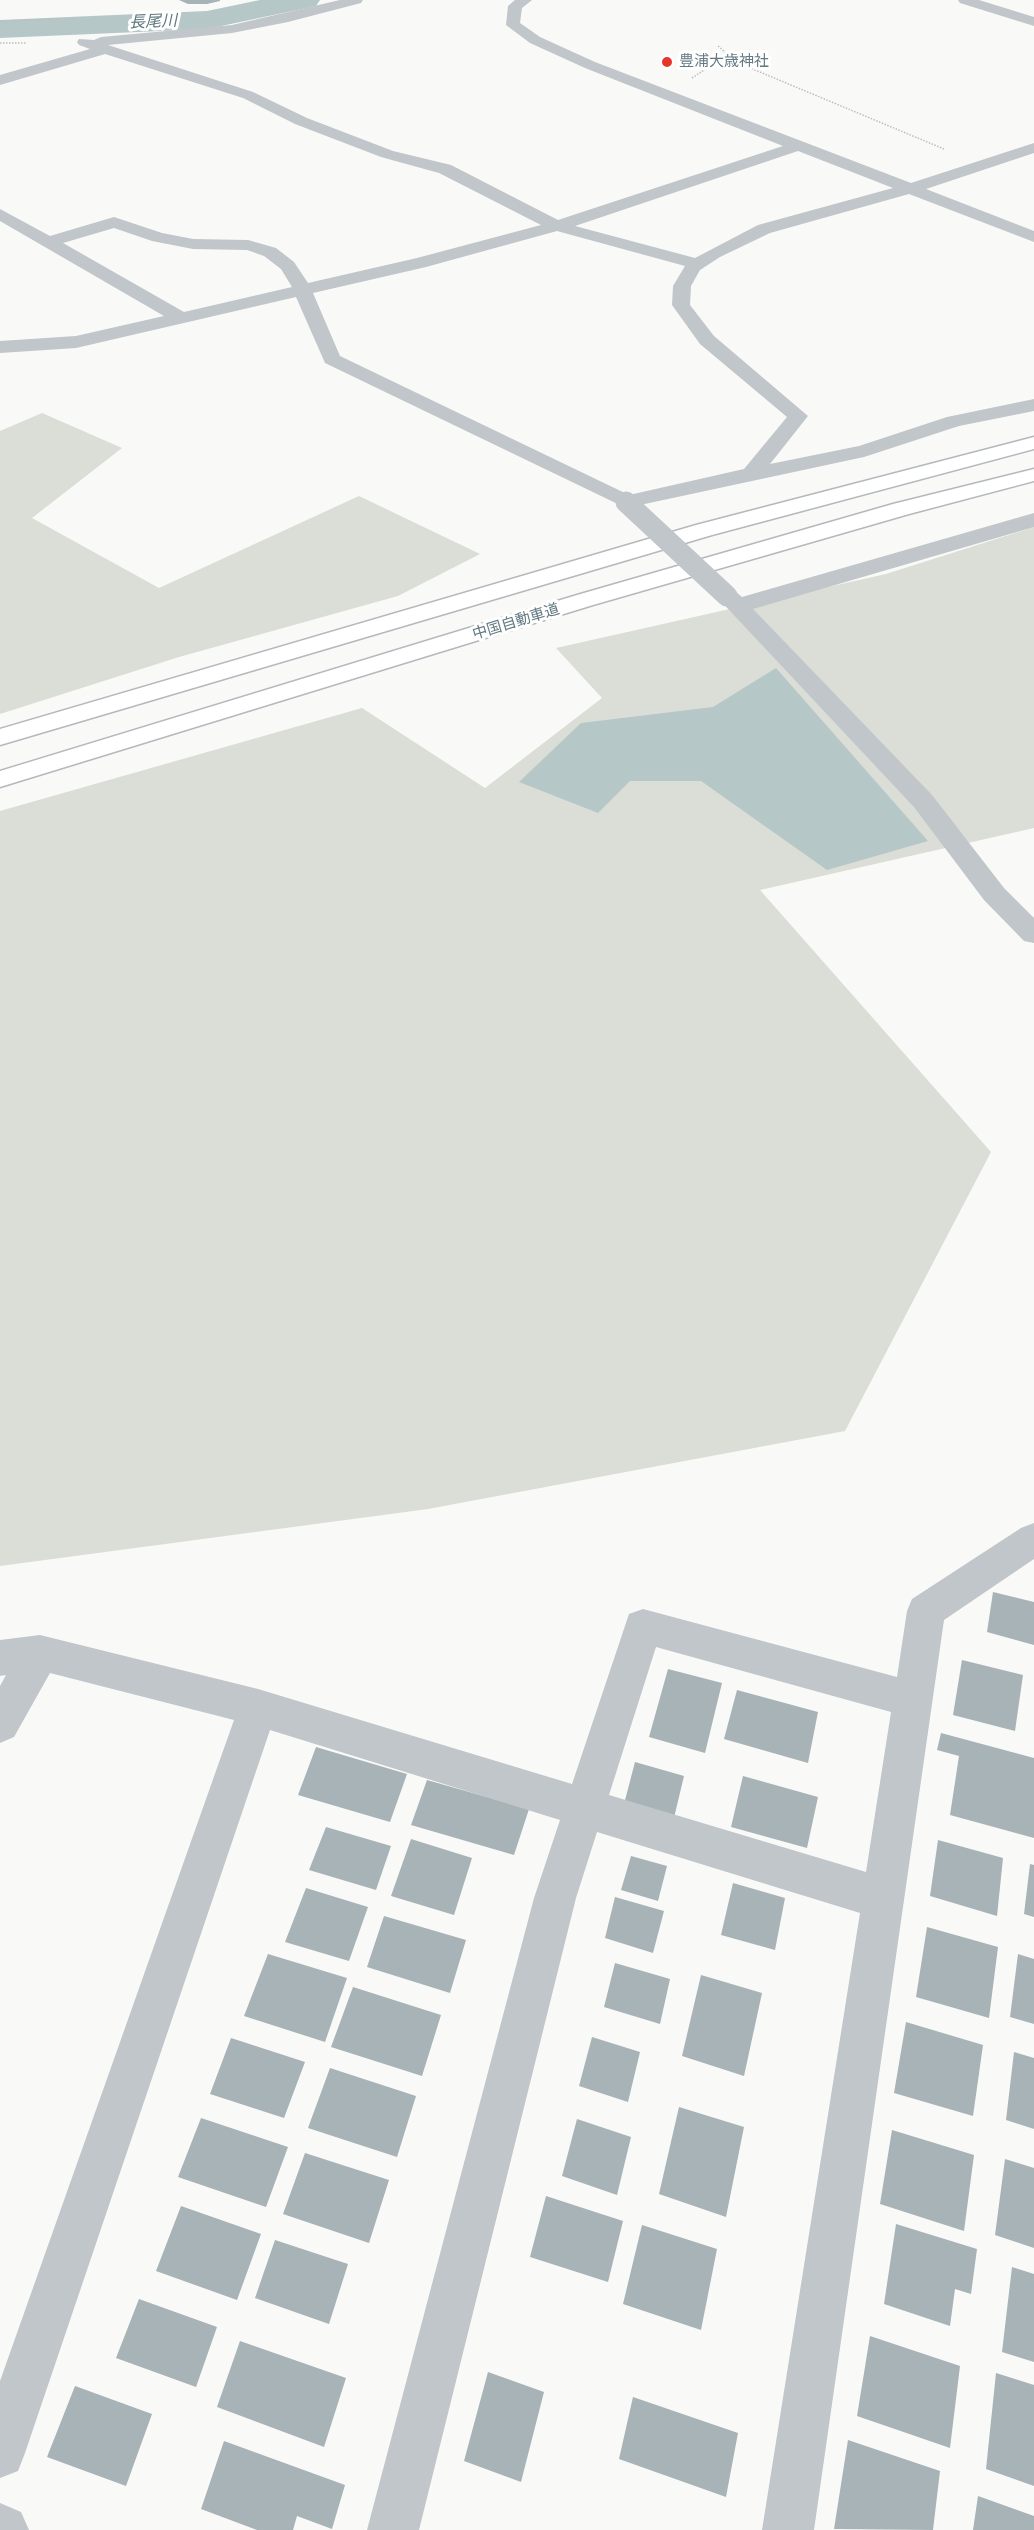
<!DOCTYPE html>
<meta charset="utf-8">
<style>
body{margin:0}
canvas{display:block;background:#f9f9f7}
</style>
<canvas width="1034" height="2530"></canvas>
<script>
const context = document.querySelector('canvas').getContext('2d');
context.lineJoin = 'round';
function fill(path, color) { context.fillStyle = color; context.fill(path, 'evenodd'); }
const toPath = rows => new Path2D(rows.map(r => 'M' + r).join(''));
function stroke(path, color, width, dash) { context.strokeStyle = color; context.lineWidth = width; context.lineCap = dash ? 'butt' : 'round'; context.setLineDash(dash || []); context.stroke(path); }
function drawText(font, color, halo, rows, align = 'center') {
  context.font = font + ' "PT Sans","Noto Sans JP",sans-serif'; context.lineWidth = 6; context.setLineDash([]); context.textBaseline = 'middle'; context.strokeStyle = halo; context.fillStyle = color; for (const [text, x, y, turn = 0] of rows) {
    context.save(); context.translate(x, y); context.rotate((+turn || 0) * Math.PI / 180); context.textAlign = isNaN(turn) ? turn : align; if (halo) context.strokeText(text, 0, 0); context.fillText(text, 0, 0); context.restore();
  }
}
const green = toPath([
 [42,413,122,448,32,518,159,588,359,496,480,554,398,596,179,657,0,714,0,431],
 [1034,527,1034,828,760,890,991,1152,845,1431,428,1509,0,1566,0,811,362,708,485,788,602,698,556,648,886,574]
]);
const water = toPath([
 [776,668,928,841,827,870,701,781,630,781,598,813,519,782,581,723,713,707]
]);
const river = toPath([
 [260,0,320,0,316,6,207,29,0,38,0,20,207,11,260,0]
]);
const building = toPath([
 [179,0,220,0,220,1,207,4,188,4],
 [993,1592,1034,1602,1034,1645,987,1632],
 [962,1660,1023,1675,1015,1731,953,1715],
 [668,1669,722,1683,705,1753,649,1737],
 [737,1690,818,1712,808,1763,724,1739],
 [941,1733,1034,1758,1034,1838,950,1815,959,1756,937,1750],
 [316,1747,407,1774,390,1822,298,1795],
 [635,1762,684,1776,673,1822,623,1808],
 [743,1776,818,1797,807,1848,731,1827],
 [427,1780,529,1809,514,1855,411,1825],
 [326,1827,391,1846,376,1890,309,1870],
 [411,1839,472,1858,454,1915,391,1896],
 [938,1840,1003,1858,997,1916,930,1896],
 [631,1856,667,1866,658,1901,621,1890],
 [1030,1864,1034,1865,1034,1917,1024,1914],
 [733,1883,785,1898,775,1950,721,1935],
 [306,1888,368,1907,349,1961,285,1942],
 [615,1897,664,1911,653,1953,605,1938],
 [384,1916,466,1940,450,1993,367,1967],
 [927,1927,998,1947,989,2018,916,1997],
 [268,1954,347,1978,325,2042,244,2016],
 [1018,1954,1034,1959,1034,2024,1010,2017],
 [615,1963,670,1979,660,2024,604,2007],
 [701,1975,762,1993,744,2076,682,2056],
 [353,1987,441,2015,422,2076,331,2047],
 [906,2022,983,2045,973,2116,894,2093],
 [592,2037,640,2052,628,2102,579,2086],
 [231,2038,305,2062,284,2118,210,2094],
 [1014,2052,1034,2058,1034,2129,1006,2120],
 [330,2068,416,2096,397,2157,308,2128],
 [679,2107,744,2127,726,2217,659,2194],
 [201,2118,288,2147,266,2207,178,2177],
 [577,2119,631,2137,617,2195,562,2176],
 [892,2130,974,2155,964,2231,880,2204],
 [305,2153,389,2180,369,2243,283,2214],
 [1005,2159,1034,2168,1034,2248,995,2235],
 [546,2196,623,2221,608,2282,530,2257],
 [181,2206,261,2234,237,2300,156,2271],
 [896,2224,977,2249,971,2294,955,2289,950,2326,884,2304],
 [642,2225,717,2249,701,2330,623,2304],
 [275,2240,348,2264,329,2324,255,2298],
 [1012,2267,1034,2274,1034,2362,1002,2352],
 [139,2299,217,2327,196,2387,116,2358],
 [870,2336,960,2366,950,2448,857,2416],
 [240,2341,346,2378,324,2447,217,2407],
 [488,2372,544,2392,521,2482,464,2461],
 [996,2373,1034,2385,1034,2486,986,2469],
 [75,2386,152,2414,126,2486,47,2457],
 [633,2397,738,2433,726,2497,619,2459],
 [848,2440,940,2471,933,2530,834,2529],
 [224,2441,345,2485,332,2529,297,2516,293,2530,257,2530,201,2509],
 [978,2496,1034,2516,1034,2530,973,2530]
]);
const path = toPath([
 [0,21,76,19],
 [0,43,27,43],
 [724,57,944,149],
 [692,78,724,57,725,52,717,45]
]);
const street = toPath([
 [340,0,363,0,361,3,288,22,232,33,108,45,253,92,307,118,393,151,451,165,558,220,783,146,585,68,530,43,506,25,508,6,515,0,532,0,522,8,520,23,540,37,595,62,911,183,1034,143,1034,153,926,189,1034,231,1034,242,909,194,770,233,720,257,700,270,691,286,690,305,714,336,808,416,770,464,859,446,947,417,1034,399,1034,411,959,426,864,457,626,508,325,363,296,297,76,348,0,353,0,341,76,336,164,316,0,221,0,209,50,236,114,217,162,233,193,239,248,240,276,248,294,262,308,283,417,258,541,225,439,173,381,157,295,124,243,98,105,54,0,85,0,75,90,49,79,45,77,42,79,39,94,40,101,37,232,25,340,0],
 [798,151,893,188,758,225,695,258,575,226,798,151],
 [114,228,152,241,193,249,247,250,264,256,281,269,292,287,184,312,63,243,114,228],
 [557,231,685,266,673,286,672,305,700,344,787,417,744,469,629,495,340,356,313,293,426,267,557,231],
 [958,0,979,0,1034,17,1034,26,960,3,958,0],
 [1034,513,1034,527,753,609,932,795,1004,888,1034,918,1034,943,1024,941,984,900,914,807,716,596,719,591,727,589,735,591,742,597,1034,513],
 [1034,1523,1034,1559,944,1620,814,2530,762,2530,860,1913,597,1832,576,1898,419,2530,367,2530,534,1898,560,1820,270,1730,25,2453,18,2471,0,2478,0,2381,234,1720,50,1673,14,1737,0,1743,0,1686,6,1675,0,1676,0,1640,40,1635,258,1689,572,1784,629,1614,643,1609,897,1677,907,1611,912,1599,1021,1528,1034,1523],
 [656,1647,891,1712,866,1872,609,1795,656,1647],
 [0,2503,21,2512,29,2530,0,2530,0,2503]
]);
const highway = toPath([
 [1034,437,1034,449,712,535,0,745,0,729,696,525,1034,437],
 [1034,469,1034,481,909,514,593,605,0,787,0,771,577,595,893,504,1034,469]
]);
const streetBridge = toPath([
 [626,502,727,596]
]);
const markers = [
 [667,62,6,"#e5362b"]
];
const farPoinames = [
 ["豊浦大歳神社",679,62]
];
const farStreetnames = [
 ["中国自動車道",516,622,-17]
];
const farWaternames = [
 ["長尾川",153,22,-2]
];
fill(green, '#daded6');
fill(water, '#b6c7c8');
fill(river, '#b6c7c8');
fill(building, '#a7b3b6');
stroke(highway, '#b3b9bc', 3);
stroke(path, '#babfc1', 1.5, [1.5, 1.5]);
fill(street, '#c0c6c9');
fill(highway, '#fff');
stroke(streetBridge, '#c0c6c9', 21);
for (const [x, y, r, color] of markers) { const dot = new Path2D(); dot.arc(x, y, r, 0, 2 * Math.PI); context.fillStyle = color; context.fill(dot); stroke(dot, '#fff', 2); }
drawText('15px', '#647a82', '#fff', farPoinames, 'left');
drawText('15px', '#647a82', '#fff', farStreetnames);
drawText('italic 16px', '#5e797c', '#fff', farWaternames);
</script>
